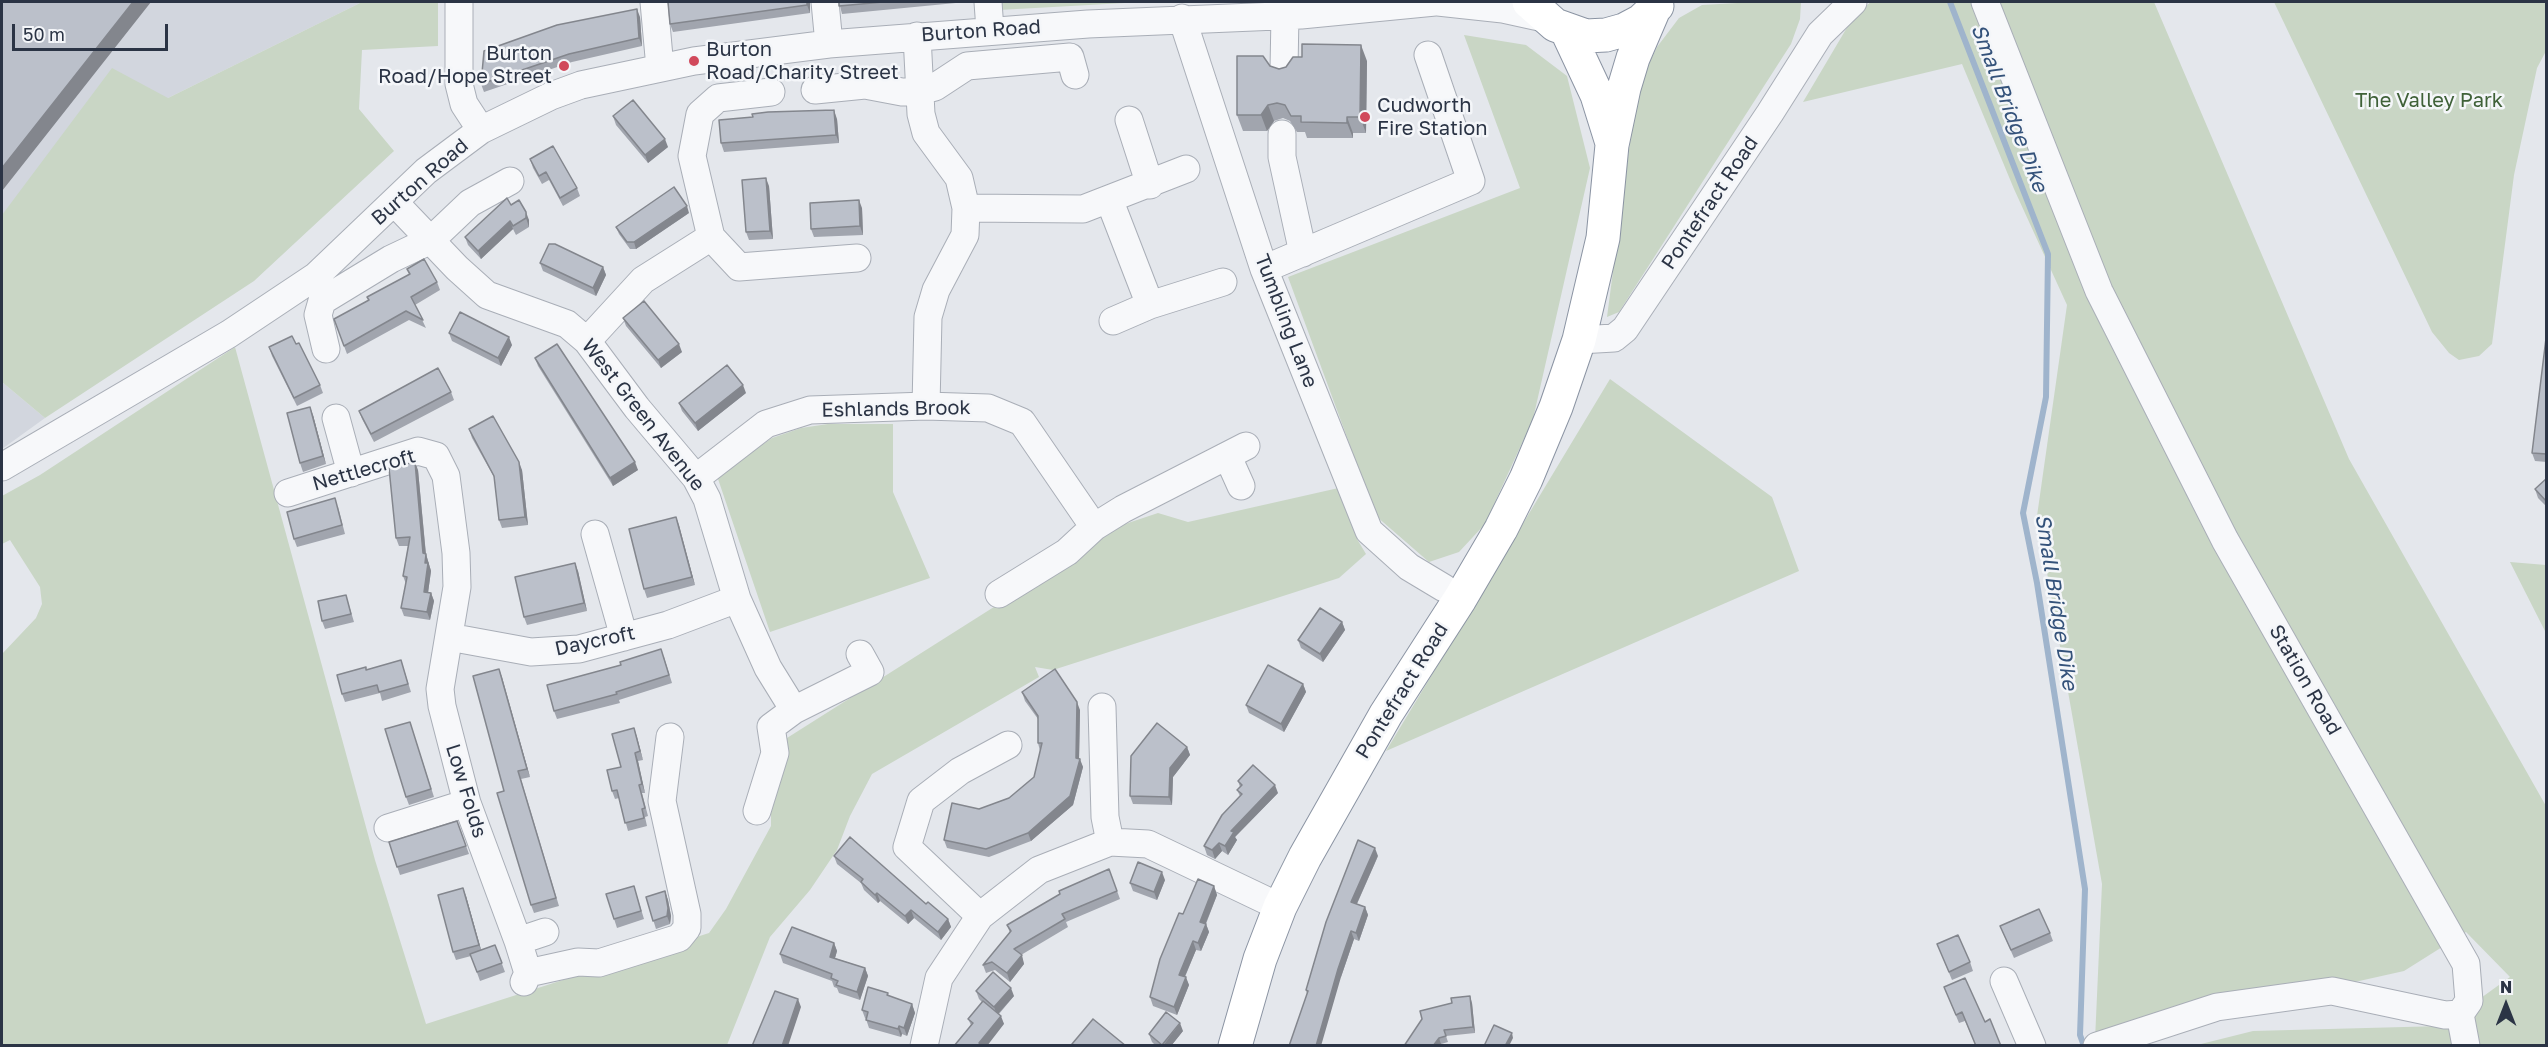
<!DOCTYPE html>
<style>
body{margin:0}
#map{position:relative;width:2548px;height:1047px;overflow:hidden;background:#e4e7ec;font-family:"Golos Text",sans-serif}
canvas{display:block}
.frame{position:absolute;inset:0;border:3px solid #2b3445;pointer-events:none}
.north{position:absolute;left:2476px;top:975px;width:60px;height:60px;-webkit-text-stroke:4px #f4f6f9;paint-order:stroke;rotate:0deg;font-size:16px;font-weight:700;line-height:24px;text-align:center;color:#2b3445}
.north::after{content:'';display:block;margin:auto;width:21px;height:27px;background:#2b3445;clip-path:polygon(50% 0,100% 100%,50% 72%,0 100%)}
.scale{position:absolute;left:12px;top:24px;width:156px;height:27px;box-sizing:border-box;border:3px solid #2b3445;border-top:0;padding-left:8px;font-size:18px;line-height:21px;white-space:nowrap;color:#2b3445;-webkit-text-stroke:4px #f4f6f9;paint-order:stroke}
</style>
<div id="map">
<canvas width="2548" height="1047"></canvas>
<div class="frame"></div>
<div class="north">N</div>
<div class="scale">50 m</div>
</div>
<script>
const context = document.querySelector('canvas').getContext('2d');
context.lineJoin = 'round';
function fill(path, color) { context.fillStyle = color; context.fill(path, 'evenodd'); }
const toPath = rows => new Path2D(rows.map(r => 'M' + r).join(''));
function stroke(path, color, width, dash) { context.strokeStyle = color; context.lineWidth = width; context.lineCap = dash ? 'butt' : 'round'; context.setLineDash(dash || []); context.stroke(path); }
function drawText(font, color, halo, rows, align = 'center') {
  context.font = font + ' "Golos Text",sans-serif'; context.lineWidth = 5; context.setLineDash([]); context.textBaseline = 'middle'; context.strokeStyle = halo; context.fillStyle = color; for (const [text, x, y, turn = 0] of rows) {
    context.save(); context.translate(x, y); context.rotate((+turn || 0) * Math.PI / 180); context.textAlign = isNaN(turn) ? turn : align; if (halo) context.strokeText(text, 0, 0); context.fillText(text, 0, 0); context.restore();
  }
}
const built = toPath([
 [2,2,362,2,168,98,2,215],
 [2,382,45,418,2,449]
]);
const green = toPath([
 [362,2,438,2,438,46,362,50,359,109,394,151,254,281,45,418,2,382,2,215,112,68,168,98],
 [998,2,1143,2,999,10],
 [1755,2,1801,2,1800,19,1791,44,1619,312,1607,317,1637,89,1657,47,1679,18,1702,5],
 [1871,2,2154,2,2349,459,2546,806,2546,1045,2197,1045,2253,1031,2442,1026,2510,977,2466,932,2404,971,2095,1040,2102,884,2037,516,2067,305,2014,189,1962,64,1803,102,1855,14],
 [2274,2,2546,2,2546,51,2537,68,2514,175,2492,344,2479,356,2459,360,2449,353,2432,332],
 [1464,35,1526,45,1567,76,1590,168,1533,419,1485,524,1459,552,1429,562,1376,516,1288,277,1520,188],
 [235,347,375,860,426,1024,709,933,726,909,771,826,771,806,787,738,1125,524,1158,513,1188,522,1343,487,1367,534,1357,539,1366,554,1339,578,1053,670,1035,667,1039,677,872,774,850,816,837,850,810,890,770,937,727,1045,2,1045,2,654,36,618,42,604,40,587,10,540,2,544,2,496,40,475],
 [1610,379,1772,497,1799,571,1386,751],
 [828,424,893,424,893,492,930,578,770,632,717,476,772,438,801,428],
 [2510,562,2546,565,2546,633]
]);
const stream = toPath([
 [1950,2,2048,254,2046,397,2023,513,2037,583,2085,889,2080,1035,2084,1046]
]);
const minor = toPath([
 [459,2,459,84,464,104,481,130],
 [654,2,660,68],
 [825,2,829,44],
 [988,2,990,30],
 [1438,2,1503,9,1544,18],
 [1985,2,2099,291,2225,540,2466,964,2469,1001,2460,1014,2445,1015,2332,991,2217,1007,2097,1046],
 [1182,18,1264,269,1369,531,1409,567,1444,588],
 [917,36,921,114,926,133,959,178,966,208,965,235,936,290,928,317,926,406],
 [1284,69,1285,15],
 [815,90,865,85,902,92,920,91,935,87,967,66,1070,57,1075,75],
 [771,92,718,98,700,114,692,156,711,237,739,267,857,258],
 [1129,120,1150,185],
 [1282,134,1282,157,1303,253],
 [1109,199,1150,305],
 [394,202,457,268,487,295,567,324,587,341,637,408,696,478,707,499,737,599,768,668,794,710],
 [966,208,1083,209,1186,169],
 [1264,269,1471,181,1428,55],
 [1113,321,1150,305,1223,282],
 [1579,340,1614,338,1625,329,1770,113,1820,34,1853,2],
 [587,341,643,280,711,237],
 [326,349,318,315,322,301,391,259,431,240,470,203,510,181],
 [336,418,351,473],
 [1228,457,1241,486],
 [2,467,229,334,316,276,426,171,481,130,551,96,581,85,694,61,829,44,1088,24,1301,15,1435,2],
 [696,478,766,424,810,410,926,406,988,408,1022,422,1094,527],
 [288,493,418,451,436,456,446,476,456,553,457,587,440,689,442,706,467,803,518,941,528,973,524,982],
 [595,534,624,637],
 [999,594,1067,552,1094,527,1123,509,1246,446],
 [449,637,531,652,579,649,668,625,737,599],
 [1102,707,1105,817,1110,842],
 [757,811,775,753,771,727,794,710,870,672,860,654],
 [388,828,467,803],
 [980,916,907,847,921,801,960,771,1008,745],
 [518,941,545,932],
 [528,973,578,962,599,963,679,938,687,928,687,914,662,801,670,737],
 [2004,981,2032,1046],
 [2460,1014,2466,1046],
 [924,1046,939,978,980,916,1039,870,1110,842,1148,844,1280,907]
]);
const highway = toPath([
 [1529,2,1555,25,1586,36,1606,35,1624,30,1641,21,1657,6],
 [1567,31,1597,95,1612,143],
 [1235,1046,1260,959,1280,907,1305,857,1386,714,1460,599,1501,529,1526,479,1556,407,1579,340,1603,238,1612,145,1624,88,1633,58,1654,9]
]);
const wall = toPath([
 [839,2,966,2,842,14],
 [809,3,810,13,673,32,670,24],
 [640,17,642,46,572,62,484,92,481,84],
 [1367,61,1366,133,1353,133,1353,138,1307,138,1305,132,1297,132,1290,121,1283,118,1274,121,1267,131,1243,131,1237,115,1270,66,1279,69],
 [613,116,668,147,648,163,616,125],
 [837,119,839,143,724,152,721,143],
 [530,159,577,188,580,196,563,206,549,180,542,184,533,168],
 [769,186,773,239,749,240,746,232],
 [511,205,529,220,529,227,516,235,513,229,481,259,468,245,465,237],
 [862,208,863,235,814,237,811,229],
 [689,213,636,249,630,249,619,234,616,227],
 [540,263,603,267,606,275,596,296,543,271],
 [407,269,437,282,440,290,415,305,426,328,409,320,347,354,334,319,369,300,409,274],
 [623,318,682,352,661,368,626,326],
 [2547,330,2547,462,2535,461,2532,453],
 [449,333,512,345,501,366,452,341],
 [296,344,320,385,323,393,297,406,272,356,269,347],
 [535,358,638,470,613,486,538,366],
 [451,392,454,400,374,442,362,419,359,411],
 [746,393,698,431,682,411,679,403],
 [313,415,326,464,303,472,300,463],
 [469,429,522,470,528,525,502,528,499,520,495,479,472,438],
 [418,470,426,554,431,571,428,593,431,593,434,601,430,620,404,616,401,608,406,584,403,576,408,546,399,546,396,538],
 [2547,478,2547,507,2538,498,2535,489],
 [338,507,345,534,297,547,294,539],
 [676,517,695,585,647,598,644,589],
 [578,571,587,611,527,625,524,617],
 [346,595,354,622,325,629,322,621],
 [1342,622,1345,630,1323,662,1301,648,1298,640],
 [664,657,672,683,619,700,620,703,557,719,554,711],
 [401,660,411,692,382,701,380,693,345,702,342,694,367,670],
 [499,669,530,777,521,779,559,906,534,913,531,905,504,791],
 [1303,684,1306,692,1284,732,1249,713,1246,705],
 [1022,692,1080,710,1079,759,1083,767,1073,805,1031,841,989,857,947,848,944,840,979,809,1009,798,1034,777,1040,751,1038,743,1038,719,1025,701],
 [410,722,434,797,409,805,406,797],
 [634,728,643,760,638,761,645,793,642,793,648,816,645,817,647,826,628,831,619,798,615,799,612,791,621,767],
 [1187,747,1190,755,1173,777,1172,805,1133,804,1130,796],
 [1238,781,1278,793,1235,837,1237,840,1228,855,1222,851,1215,859,1207,855,1204,846,1240,796,1237,790,1240,787],
 [457,821,469,854,400,875,389,842],
 [834,856,926,904,948,919,951,927,941,940,914,918,908,924,880,901,878,903,864,890,861,883,837,864],
 [1378,856,1357,904,1365,907,1368,915,1359,941,1354,939,1341,977,1307,994,1306,990],
 [1109,869,1120,899,1066,922,1068,927,1021,955,1024,964,1010,982,995,970,986,973,983,965,1010,933,1007,925],
 [1165,880,1157,900,1133,891,1130,883],
 [634,886,644,919,617,928,606,894],
 [1214,886,1217,895,1206,924,1209,932,1201,951,1196,950,1185,977,1189,985,1177,1015,1153,1006,1150,997,1183,914],
 [665,891,668,900,671,916,670,924,656,929,646,897],
 [466,896,481,950,495,945,505,972,480,981,471,956,456,960,453,952],
 [2000,926,2050,933,2053,941,2014,958],
 [834,943,837,951,835,958,865,968,868,976,860,1000,839,993,837,988,834,987,832,981,783,963,780,954],
 [1937,944,1970,962,1973,971,1952,980],
 [1944,987,1985,1022,2001,1046,1976,1046,1965,1021,1959,1023],
 [976,991,1014,996,999,1014,1004,1024,971,1025,968,1019,982,1002,979,999],
 [888,993,889,996,912,1004,915,1013,907,1036,902,1034,901,1037,869,1028,866,1019,865,1018,862,1010],
 [1452,1003,1472,1003,1475,1033,1446,1036,1448,1042,1441,1044,1440,1046,1404,1046],
 [1183,1031,1171,1046,1156,1046,1152,1042,1149,1034]
]);
const shadedWall = toPath([
 [133,2,151,2,2,191,2,168],
 [807,2,810,2,810,13,807,5],
 [637,9,640,17,642,46,639,38],
 [1361,45,1367,61,1366,133,1360,117],
 [1268,105,1274,121,1267,131,1261,115],
 [834,110,837,119,839,143,836,135],
 [1347,117,1353,133,1353,138,1347,123],
 [665,139,668,147,648,163,645,155],
 [766,178,769,186,773,239,770,231],
 [859,200,862,208,863,235,860,226],
 [687,206,689,213,636,249,634,242],
 [526,212,529,220,529,227,526,218],
 [510,221,513,229,481,259,478,251],
 [603,267,606,275,596,296,593,288],
 [509,337,512,345,501,366,498,358],
 [679,344,682,352,661,368,658,360],
 [743,385,746,393,698,431,695,423],
 [310,407,313,415,326,464,323,456],
 [415,462,418,470,426,556,426,554,431,571,427,600,424,592,423,553],
 [519,462,522,470,528,525,525,517],
 [635,462,638,470,613,486,610,478],
 [676,517,679,525,695,585,692,577],
 [575,563,578,571,587,611,584,603],
 [431,593,434,601,430,620,427,612],
 [1342,622,1345,630,1323,662,1320,654],
 [499,669,502,677,530,777,527,769],
 [1303,684,1306,692,1284,732,1281,724],
 [1077,702,1080,710,1079,761,1080,759,1083,767,1073,805,1031,841,1028,833,1076,758],
 [634,728,637,737,643,760,640,751],
 [1187,747,1190,755,1173,777,1172,805,1169,797,1170,768],
 [635,753,638,761,645,793,642,784],
 [1275,785,1278,793,1235,837,1237,840,1228,855,1225,846,1231,831],
 [1219,843,1222,851,1215,859,1212,850],
 [1375,848,1378,856,1354,910,1351,902],
 [1162,872,1165,880,1157,900,1154,892],
 [1214,886,1217,895,1205,925,1206,924,1209,932,1201,951,1198,943,1200,922],
 [463,888,466,896,482,953,479,945],
 [665,891,668,900,671,916,670,924,667,916],
 [877,893,880,901,878,903,875,895],
 [1365,907,1368,915,1359,941,1356,933],
 [911,910,914,918,908,924,905,916],
 [948,919,951,927,941,940,938,932],
 [1351,931,1354,939,1341,977,1321,1046,1316,1046,1338,969],
 [1193,941,1196,950,1182,983,1179,975],
 [834,943,837,951,833,965,830,957],
 [1022,955,1024,964,1010,982,1007,973],
 [865,968,868,976,860,1000,857,992],
 [1186,977,1189,985,1177,1015,1174,1007],
 [1011,988,1014,996,997,1015,994,1007],
 [1470,996,1472,1003,1475,1033,1473,1027],
 [798,999,801,1007,788,1046,782,1046],
 [912,1004,915,1013,907,1036,904,1028],
 [1001,1016,1004,1024,987,1046,980,1046,979,1043],
 [1180,1023,1183,1031,1171,1046,1163,1046],
 [899,1026,902,1034,901,1037,898,1029],
 [1512,1033,1513,1038,1509,1046,1505,1046],
 [1439,1038,1441,1044,1440,1046,1433,1046]
]);
const building = toPath([
 [2,2,133,2,2,168,2,2],
 [668,2,807,2,807,5,670,24,668,2],
 [839,2,883,2,839,6,839,2],
 [637,9,639,38,569,54,481,84,484,51,557,25,637,9],
 [1302,44,1361,45,1360,117,1347,117,1347,123,1301,122,1301,116,1291,116,1285,105,1277,103,1268,105,1261,115,1237,115,1237,56,1263,56,1270,66,1279,69,1286,67,1293,57,1302,57,1302,44],
 [633,100,665,139,645,155,613,116,633,100],
 [834,110,836,135,721,143,719,120,753,117,752,114,768,112,834,110],
 [553,146,577,188,560,198,546,172,539,176,530,159,553,146],
 [766,178,770,231,746,232,742,180,766,178],
 [674,187,687,206,634,242,627,242,616,227,674,187],
 [507,198,511,205,519,200,526,212,526,218,513,226,510,221,478,251,465,237,507,198],
 [859,200,860,226,811,229,810,203,859,200],
 [549,244,555,244,603,267,593,288,540,263,549,244],
 [424,259,437,282,411,297,423,320,406,311,344,346,334,319,369,300,367,297,410,274,407,269,424,259],
 [644,301,679,344,658,360,623,318,644,301],
 [460,312,509,337,498,358,449,333,460,312],
 [2547,330,2547,454,2532,453,2547,330],
 [292,336,296,344,299,343,320,385,294,398,269,347,292,336],
 [557,344,635,462,610,478,535,358,557,344],
 [727,365,743,385,695,423,679,403,727,365],
 [438,368,451,392,371,434,359,411,438,368],
 [310,407,323,456,300,463,287,413,310,407],
 [493,416,519,462,525,517,499,520,494,476,469,429,493,416],
 [415,462,423,553,426,554,425,563,428,563,424,592,431,593,427,612,401,608,407,577,403,576,410,537,396,538,389,468,415,462],
 [2547,478,2547,502,2535,489,2547,478],
 [335,498,342,525,294,539,287,512,335,498],
 [676,517,692,577,644,589,629,529,676,517],
 [575,563,584,603,524,617,515,577,575,563],
 [346,595,351,614,322,621,318,601,346,595],
 [1320,608,1342,622,1320,654,1298,640,1320,608],
 [661,649,669,675,616,692,617,694,554,711,547,685,621,665,620,662,661,649],
 [401,660,408,684,379,692,377,685,342,694,337,675,366,667,366,670,401,660],
 [1268,665,1303,684,1281,724,1246,705,1268,665],
 [499,669,527,769,518,771,556,898,531,905,497,793,504,791,473,676,499,669],
 [1055,669,1077,702,1076,758,1080,759,1070,796,1028,833,986,849,944,840,952,803,979,809,1009,798,1034,777,1042,743,1038,743,1038,716,1022,692,1055,669],
 [410,722,431,789,406,797,385,729,410,722],
 [1157,723,1187,747,1170,768,1169,797,1130,796,1131,756,1157,723],
 [634,728,640,751,635,753,642,784,639,785,645,808,642,809,644,818,625,823,617,790,612,791,607,770,621,767,612,734,634,728],
 [1253,765,1275,785,1231,831,1234,832,1225,846,1219,843,1212,850,1204,846,1222,815,1242,794,1237,790,1242,785,1238,781,1253,765],
 [457,821,466,846,397,867,389,842,457,821],
 [850,837,926,904,928,902,948,919,938,932,911,910,905,916,877,893,875,895,861,882,863,879,834,856,850,837],
 [1358,840,1375,848,1351,902,1365,907,1356,933,1351,931,1338,969,1316,1046,1289,1046,1308,991,1306,990,1326,922,1358,840],
 [1138,862,1162,872,1154,892,1130,883,1138,862],
 [1109,869,1117,891,1062,914,1065,919,1014,949,1022,955,1007,973,992,962,983,965,1011,931,1007,925,1060,894,1059,891,1109,869],
 [1198,879,1214,886,1200,922,1206,924,1198,943,1193,941,1179,975,1186,977,1174,1007,1150,997,1160,959,1179,913,1183,914,1198,879],
 [634,886,641,911,614,919,606,894,634,886],
 [463,888,479,945,453,952,438,895,463,888],
 [665,891,668,908,667,916,653,921,646,897,665,891],
 [2039,909,2050,933,2011,950,2000,926,2039,909],
 [792,927,834,943,830,957,865,968,857,992,836,985,838,981,831,978,832,974,780,954,792,927],
 [1958,935,1970,962,1949,972,1937,944,1958,935],
 [495,945,502,963,477,972,470,954,495,945],
 [993,972,1011,988,994,1007,976,991,993,972],
 [1965,978,1985,1022,1990,1019,2001,1046,1976,1046,1962,1012,1956,1015,1944,987,1965,978],
 [868,987,888,993,887,995,912,1004,904,1028,899,1026,898,1029,866,1020,868,1012,862,1010,868,987],
 [775,991,798,999,782,1046,752,1046,775,991],
 [1470,996,1473,1027,1444,1030,1446,1036,1439,1038,1433,1046,1404,1046,1422,1019,1420,1011,1452,1003,1451,998,1470,996],
 [983,1001,1001,1016,979,1043,982,1046,954,1046,973,1023,968,1019,983,1001],
 [1166,1012,1180,1023,1162,1045,1149,1034,1166,1012],
 [1093,1019,1126,1046,1074,1046,1072,1044,1093,1019],
 [1494,1025,1512,1033,1505,1046,1484,1046,1494,1025]
]);
const markers = [
 [694,61,6,"#d1495b"],
 [564,66,6,"#d1495b"],
 [1365,117,6,"#d1495b"]
];
const streetNames = [
 ["Burton Road",981,31,-4],
 ["Burton Road",420,182,-41],
 ["Pontefract Road",1710,203,-56],
 ["Tumbling Lane",1286,321,69],
 ["Eshlands Brook",896,409,-1],
 ["West Green Avenue",643,415,52],
 ["Nettlecroft",364,470,-16],
 ["Daycroft",595,641,-12],
 ["Station Road",2305,680,60],
 ["Pontefract Road",1402,691,-58],
 ["Low Folds",466,791,73]
];
const poiNames = [
 ["Burton",706,50],
 ["Road/Charity Street",706,73],
 ["Burton",552,54,"right"],
 ["Road/Hope Street",552,77,"right"],
 ["Cudworth",1377,106],
 ["Fire Station",1377,129]
];
const parkNames = [
 ["The Valley Park",2429,101]
];
const waterNames = [
 ["Small Bridge Dike",2009,108,69],
 ["Small Bridge Dike",2056,602,81]
];
fill(built, '#d2d6de');
fill(green, '#c9d6c5');
stroke(stream, '#9fb4cc', 6);
stroke(minor, '#a9aeb7', 29);
stroke(highway, '#8b94a3', 35);
stroke(minor, '#f7f8fa', 27);
stroke(highway, '#fff', 33);
fill(wall, '#a1a5ae');
fill(shadedWall, '#83868d');
fill(building, '#bbc0ca');
stroke(building, '#83868d', 1.5);
for (const [x, y, r, color] of markers) { const dot = new Path2D(); dot.arc(x, y, r, 0, 2 * Math.PI); context.fillStyle = color; context.fill(dot); stroke(dot, '#f4f6f9', 2); }
drawText('20px', '#2b3445', '#f4f6f9', streetNames);
drawText('20px', '#2b3445', '#f4f6f9', poiNames, 'left');
drawText('20px', '#3f6138', '#f4f6f9', parkNames);
drawText('italic 21px', '#34527a', '#f4f6f9', waterNames);
</script>
